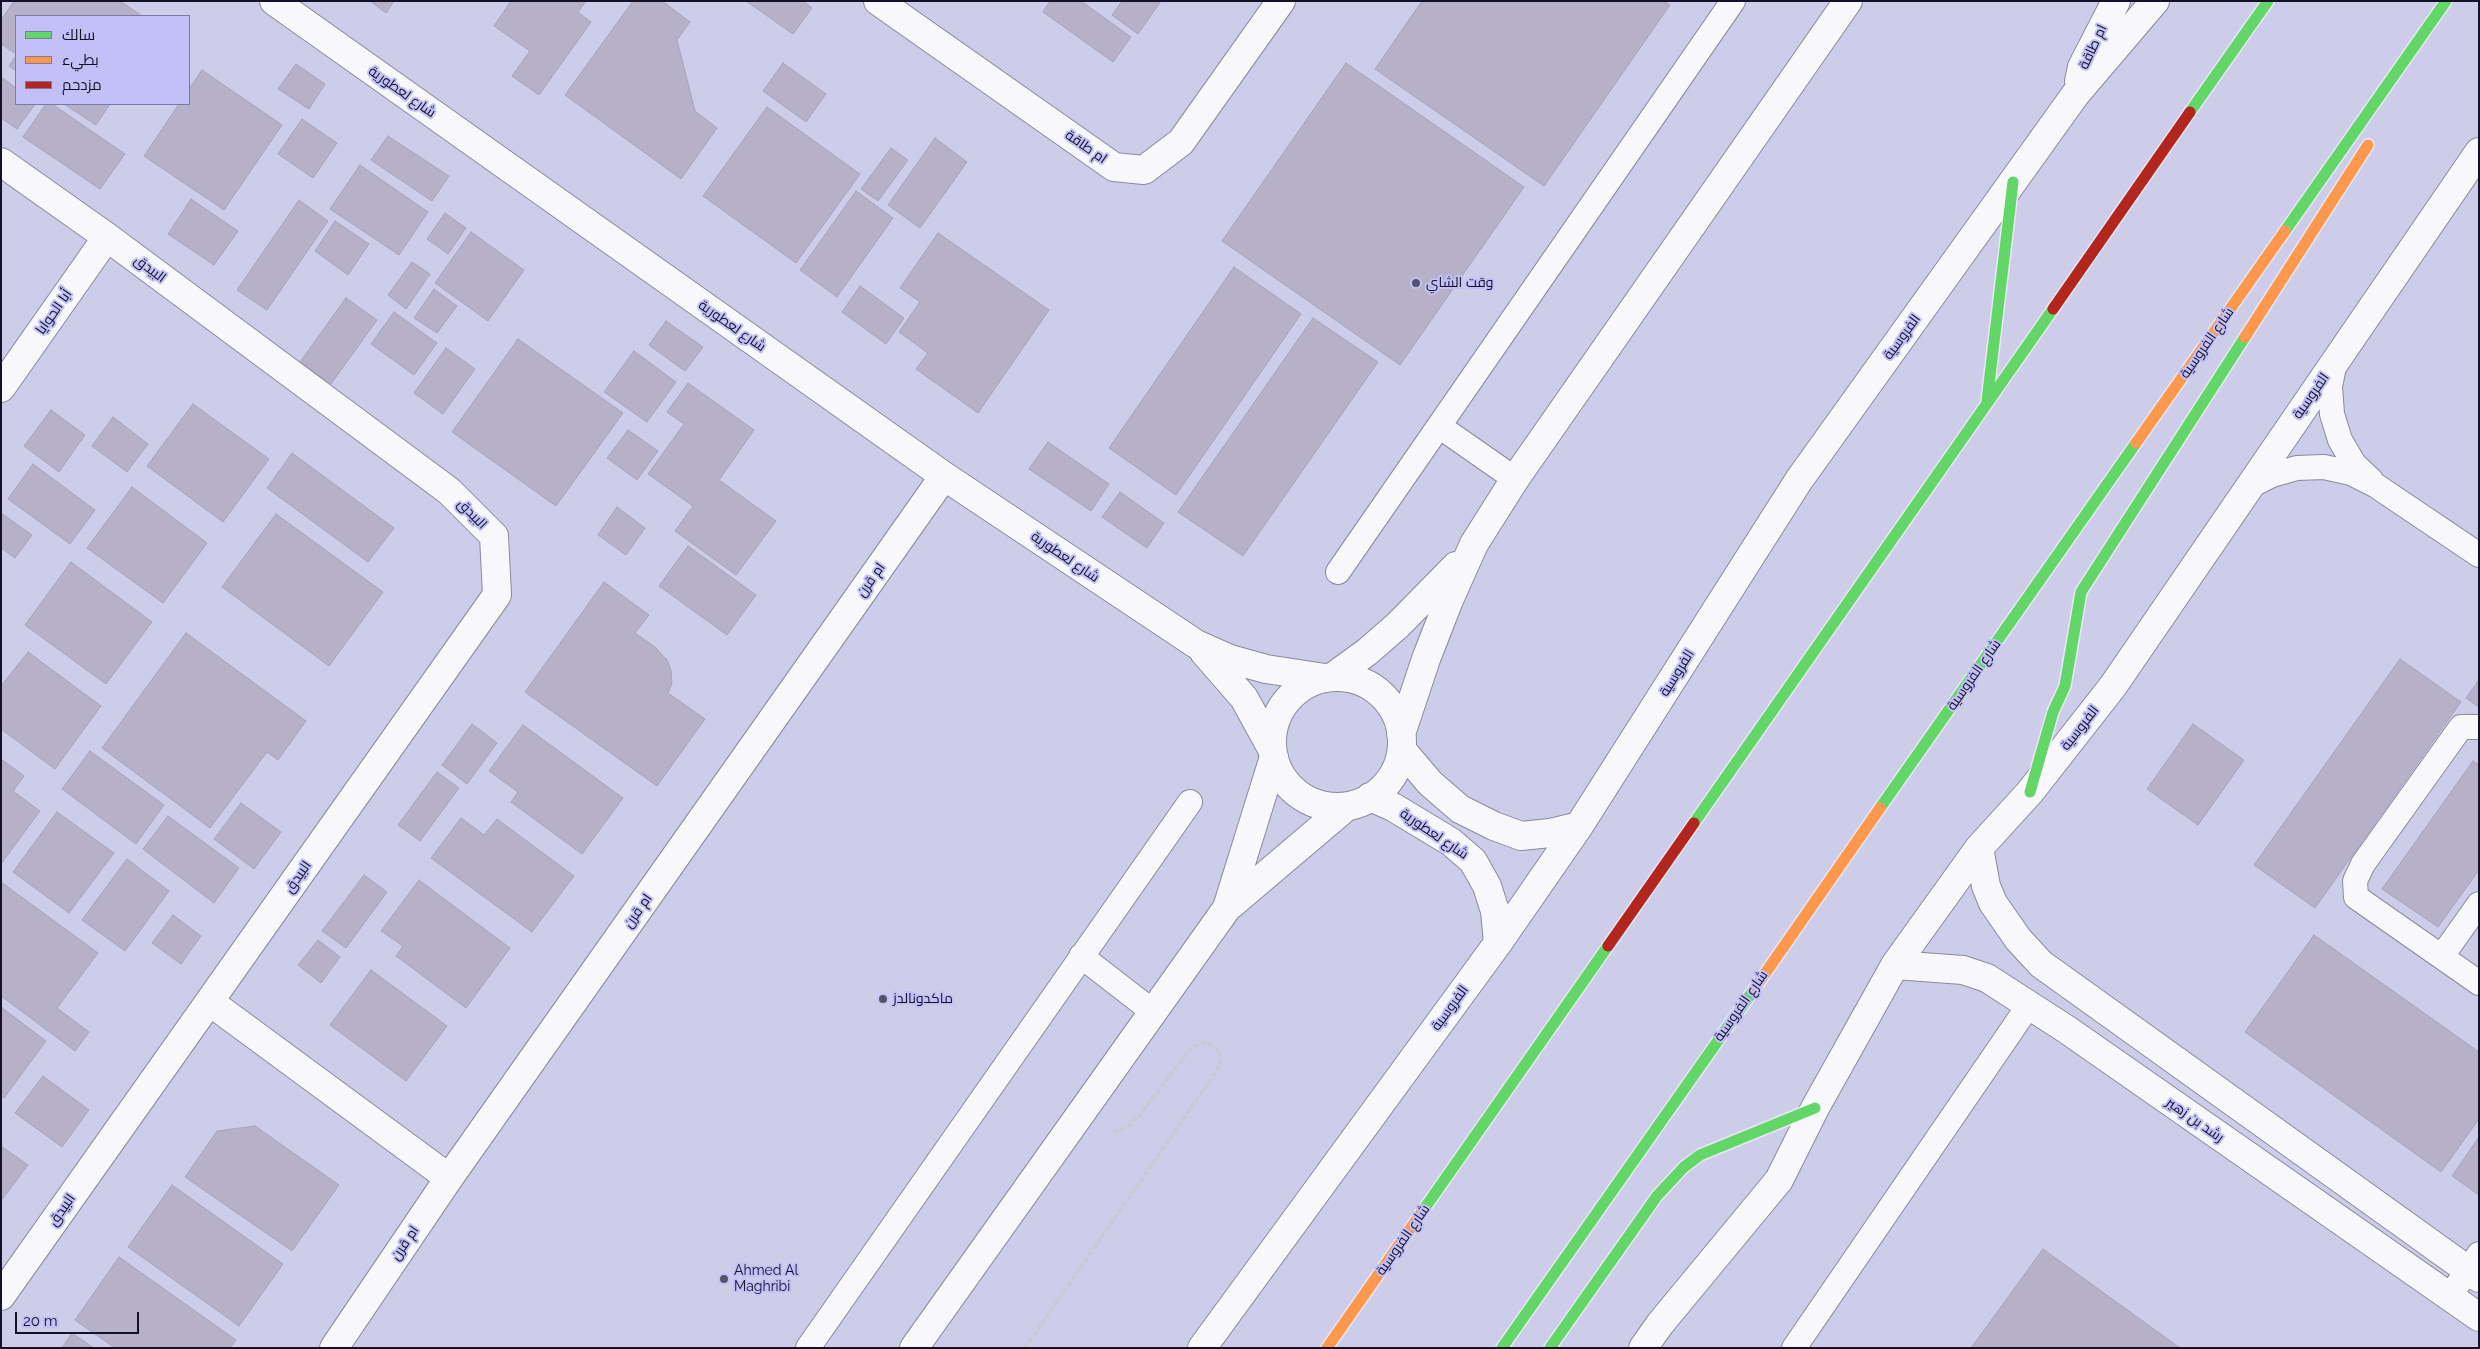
<!DOCTYPE html>
<meta charset="utf-8">
<style>
body{margin:0}
#map{position:relative;width:2480px;height:1349px;overflow:hidden;background:#cdcde9;font-family:Raleway,Cairo,sans-serif}
canvas{display:block}
.frame{position:absolute;inset:0;border:2px solid #141129;pointer-events:none}
.legend{position:absolute;left:15px;top:15px;width:175px;height:90px;box-sizing:border-box;background:#c2c0f6;border:1px solid #7c7aa4;margin:0;padding:6px 9px;list-style:none;font-size:15px;color:#141129}
.legend li{display:flex;align-items:center;gap:10px;height:25px}
.legend b{width:25px;border:1px solid #7c7aa4}
.scale{position:absolute;left:15px;top:1312px;width:124px;height:22px;box-sizing:border-box;border:2px solid #141129;border-top:0;padding-left:6px;font-size:15px;line-height:18px;white-space:nowrap;color:#141129;-webkit-text-stroke:4px #c2c0f6;paint-order:stroke}
</style>
<div id="map">
<canvas width="2480" height="1349"></canvas>
<div class="frame"></div>
<ul class="legend">
<li><b style="height:6px;background:#63d668"></b>سالك</li>
<li><b style="height:6px;background:#ff974d"></b>بطيء</li>
<li><b style="height:6px;background:#b3261e"></b>مزدحم</li>
</ul>
<div class="scale">20 m</div>
</div>
<script>
const context = document.querySelector('canvas').getContext('2d');
context.lineJoin = 'round';
function fill(path, color) { context.fillStyle = color; context.fill(path, 'evenodd'); }
const toPath = rows => new Path2D(rows.map(r => 'M' + r).join(''));
function stroke(path, color, width, dash) { context.strokeStyle = color; context.lineWidth = width; context.lineCap = dash ? 'butt' : 'round'; context.setLineDash(dash || []); context.stroke(path); }
function drawText(font, color, halo, rows, align = 'center') {
  context.font = font + ' Raleway,Cairo,sans-serif'; context.lineWidth = 4; context.setLineDash([]); context.textBaseline = 'middle'; context.strokeStyle = halo; context.fillStyle = color; for (const [text, x, y, turn = 0] of rows) {
    context.save(); context.translate(x, y); context.rotate((+turn || 0) * Math.PI / 180); context.textAlign = isNaN(turn) ? turn : align; if (halo) context.strokeText(text, 0, 0); context.fillText(text, 0, 0); context.restore();
  }
}
const building = toPath([
 [14,1,120,1,142,16,16,16,16,54,1,44,1,20,14,1],
 [370,1,394,1,386,13,370,1],
 [511,1,586,1,578,12,591,22,539,95,512,76,530,51,494,26,511,1],
 [633,1,662,1,690,22,677,40,695,111,717,128,681,179,565,95,633,1],
 [746,1,803,1,812,8,793,34,746,1],
 [1050,1,1081,1,1131,37,1113,62,1043,12,1050,1],
 [1122,1,1161,1,1138,34,1112,15,1122,1],
 [1422,1,1663,1,1670,5,1544,186,1375,69,1422,1],
 [16,56,16,71,9,66,16,56],
 [783,63,826,94,806,122,763,91,783,63],
 [1346,63,1524,187,1400,365,1222,241,1346,63],
 [296,64,325,84,309,109,278,89,296,64],
 [202,70,282,125,224,210,144,156,179,104,189,104,189,89,202,70],
 [1,77,16,88,16,104,35,104,17,129,1,118,1,77],
 [46,104,52,104,125,154,100,189,23,137,46,104],
 [64,104,110,104,96,125,64,104],
 [767,107,860,174,796,263,703,196,767,107],
 [302,119,337,143,313,178,278,154,302,119],
 [388,136,449,176,432,201,371,160,388,136],
 [935,138,967,162,920,228,888,205,935,138],
 [891,148,908,160,878,201,861,189,891,148],
 [360,165,428,212,399,255,330,209,360,165],
 [856,191,893,218,837,297,800,270,856,191],
 [191,199,238,231,214,265,168,234,191,199],
 [299,200,328,221,267,310,237,290,299,200],
 [445,213,466,228,448,254,427,239,445,213],
 [335,221,369,244,348,275,315,251,335,221],
 [471,232,524,270,488,321,435,283,471,232],
 [938,233,1049,310,978,413,916,369,928,353,899,332,920,302,900,288,938,233],
 [412,262,430,274,406,309,388,295,412,262],
 [1234,267,1301,314,1176,495,1109,448,1234,267],
 [860,286,904,318,886,344,842,312,860,286],
 [434,289,457,306,437,333,414,318,434,289],
 [346,298,377,320,331,384,300,362,346,298],
 [394,312,437,343,414,375,371,344,394,312],
 [1313,318,1378,362,1243,556,1178,512,1313,318],
 [666,321,703,347,685,371,649,345,666,321],
 [518,339,623,413,556,506,452,432,518,339],
 [446,348,475,369,443,414,414,393,446,348],
 [634,351,676,382,647,422,604,392,634,351],
 [688,383,754,430,719,480,776,521,736,575,675,531,693,506,648,474,684,424,667,412,688,383],
 [193,404,269,459,223,522,147,466,193,404],
 [51,410,85,435,59,472,24,446,51,410],
 [113,417,148,444,127,472,92,446,113,417],
 [628,430,658,451,637,480,607,458,628,430],
 [1048,442,1109,484,1091,511,1029,469,1048,442],
 [292,453,394,528,368,562,267,488,292,453],
 [33,464,95,510,70,544,8,499,33,464],
 [132,487,207,543,163,603,87,548,132,487],
 [1120,492,1164,523,1147,548,1102,517,1120,492],
 [617,507,645,528,626,555,598,535,617,507],
 [1,513,32,535,15,558,1,548,1,513],
 [276,514,383,592,329,666,222,587,276,514],
 [688,546,756,595,727,635,659,586,688,546],
 [71,562,152,622,106,684,25,625,71,562],
 [604,582,649,615,635,633,655,647,667,660,671,670,672,683,668,693,705,719,657,786,525,692,604,582],
 [186,633,306,721,278,760,267,752,210,828,102,748,186,633],
 [28,652,101,706,55,769,1,729,1,686,28,652],
 [2400,659,2461,702,2315,908,2254,865,2400,659],
 [2479,680,2479,707,2466,698,2479,680],
 [472,724,497,743,467,784,442,765,472,724],
 [2193,724,2244,760,2198,825,2147,789,2193,724],
 [523,725,623,798,582,854,511,802,518,792,489,771,523,725],
 [90,751,164,805,136,844,62,789,90,751],
 [1,759,24,776,13,791,40,811,1,864,1,759],
 [2473,761,2479,765,2479,870,2438,927,2382,889,2473,761],
 [437,772,459,788,420,841,398,825,437,772],
 [241,803,281,832,254,869,214,839,241,803],
 [57,812,114,853,69,913,13,872,57,812],
 [168,816,239,868,214,903,143,849,168,816],
 [461,818,484,835,497,819,574,876,532,932,431,858,461,818],
 [127,859,169,891,125,951,82,920,127,859],
 [364,875,387,892,346,948,322,931,364,875],
 [419,880,510,948,466,1008,396,956,403,946,381,931,419,880],
 [1,882,98,953,57,1008,89,1032,75,1051,1,996,1,882],
 [173,915,201,936,181,964,152,943,173,915],
 [2314,935,2479,1052,2479,1119,2441,1172,2245,1032,2314,935],
 [318,940,340,957,321,983,298,965,318,940],
 [371,970,447,1026,406,1081,330,1025,371,970],
 [1,1007,46,1041,4,1098,1,1096,1,1007],
 [43,1076,89,1110,62,1147,15,1113,43,1076],
 [255,1126,339,1185,292,1251,185,1177,217,1131,255,1126],
 [2479,1137,2479,1195,2452,1176,2479,1137],
 [1,1146,28,1165,1,1201,1,1146],
 [172,1185,283,1264,239,1326,128,1247,172,1185],
 [2043,1249,2180,1348,1971,1348,2043,1249],
 [119,1257,236,1340,230,1348,115,1348,75,1320,119,1257],
 [72,1333,94,1348,62,1348,72,1333]
]);
const path = toPath([
 [1025,1348,1220,1066,1221,1058,1219,1050,1206,1042,1192,1047,1139,1116,1127,1127,1113,1132]
]);
const lane = toPath([
 [2335,361,2330,387,2332,414,2340,440,2354,464,2371,480],
 [1439,426,1515,479],
 [2248,487,2272,475,2297,468,2324,467,2351,473,2375,485,2479,555],
 [1338,572,1733,1],
 [2479,727,2461,727,2363,864,2355,881,2356,897,2479,983],
 [1081,956,1152,1011],
 [2442,956,2479,904],
 [2449,1297,2479,1254],
 [808,1348,1190,802],
 [1794,1348,2029,1005]
]);
const street = toPath([
 [274,1,944,476,1196,644,1230,659,1266,669,1325,678],
 [878,1,1114,167,1144,170,1181,142,1281,1],
 [2079,81,2082,67,2116,1],
 [1,162,107,237,449,491,494,536,497,595,1,1296],
 [1,388,107,237],
 [1204,652,1244,698,1272,749],
 [1334,676,1367,652,1398,625,1456,566],
 '1272 742a65 65 0 1 1 130 0a65 65 0 1 1-130 0Z',
 [1401,734,1426,659,1449,600,1474,544,1515,479,1848,1],
 [1402,750,1430,783,1460,809,1494,826,1521,836,1550,833,1579,826],
 [1370,797,1393,807,1451,842,1473,861,1487,886,1495,911,1498,943],
 [1979,848,1986,886,1993,903,2018,939,2041,964,2479,1278],
 [1227,908,1274,757],
 [1895,965,1963,970,1987,978,2066,1029,2479,1317],
 [210,1002,449,1178],
 [334,1348,449,1178,944,476],
 [914,1348,1227,908,1346,807],
 [1202,1348,1498,943,1579,826,1799,480,2075,95,2155,1],
 [1643,1348,1660,1324,1779,1180,1815,1108,1895,965,1979,848,2030,792,2113,686,2479,152]
]);
const fast = toPath([
 [2190,112,2268,1],
 [2285,231,2446,1],
 [1987,401,2013,182],
 [2030,792,2053,712,2065,686,2081,592,2245,337],
 [1880,808,2136,443],
 [1694,823,2053,309],
 [1422,1212,1608,946],
 [1502,1348,1755,988],
 [1550,1348,1657,1196,1684,1167,1700,1155,1815,1108]
]);
const slow = toPath([
 [2245,337,2368,145],
 [2136,443,2285,231],
 [1755,988,1880,808],
 [1327,1348,1422,1212]
]);
const jam = toPath([
 [2053,309,2190,112],
 [1608,946,1694,823]
]);
const markers = [
 [1416,283,5,"#55536c"],
 [883,999,5,"#55536c"],
 [724,1279,5,"#55536c"]
];
const streetNames = [
 ["ام طاقة",2093,47,-65],
 ["شارع لعطورية",402,92,35],
 ["ام طاقة",1086,147,35],
 ["البيدق",150,269,37],
 ["أبا الحوايا",54,312,-55],
 ["شارع لعطورية",732,326,35],
 ["الفروسية",1902,337,-54],
 ["شارع الفروسية",2207,343,-55],
 ["الفروسية",2311,396,-55],
 ["البيدق",472,514,46],
 ["شارع لعطورية",1065,557,34],
 ["ام قرن",871,580,-55],
 ["الفروسية",1677,673,-58],
 ["شارع الفروسية",1974,675,-55],
 ["الفروسية",2080,728,-52],
 ["شارع لعطورية",1434,834,34],
 ["البيدق",298,877,-55],
 ["ام قرن",638,911,-55],
 ["شارع الفروسية",1741,1006,-55],
 ["الفروسية",1450,1008,-54],
 ["رشد بن زهير",2195,1120,35],
 ["البيدق",62,1210,-55],
 ["شارع الفروسية",1403,1240,-55],
 ["ام قرن",405,1243,-56]
];
const poiNames = [
 ["وقت الشاي",1426,283],
 ["ماكدونالدز",893,999],
 ["Ahmed Al",734,1271],
 ["Maghribi",734,1287]
];
fill(building, '#b6b1c9');
stroke(building, '#a7a2ba', 1);
stroke(lane, '#8a89a0', 26);
stroke(street, '#8a89a0', 30);
stroke(fast, '#e8e8f5', 14);
stroke(slow, '#e8e8f5', 14);
stroke(jam, '#e8e8f5', 14);
stroke(path, '#cac9d2', 3, [5, 2.5]);
stroke(lane, '#f8f8fc', 24);
stroke(street, '#f8f8fc', 28);
stroke(fast, '#63d668', 11);
stroke(slow, '#ff974d', 11);
stroke(jam, '#b3261e', 11);
for (const [x, y, r, color] of markers) { const dot = new Path2D(); dot.arc(x, y, r, 0, 2 * Math.PI); context.fillStyle = color; context.fill(dot); stroke(dot, '#c2c0f6', 2); }
drawText('14px', '#141129', '#c2c0f6', streetNames);
drawText('14px', '#141129', '#c2c0f6', poiNames, 'left');
</script>
